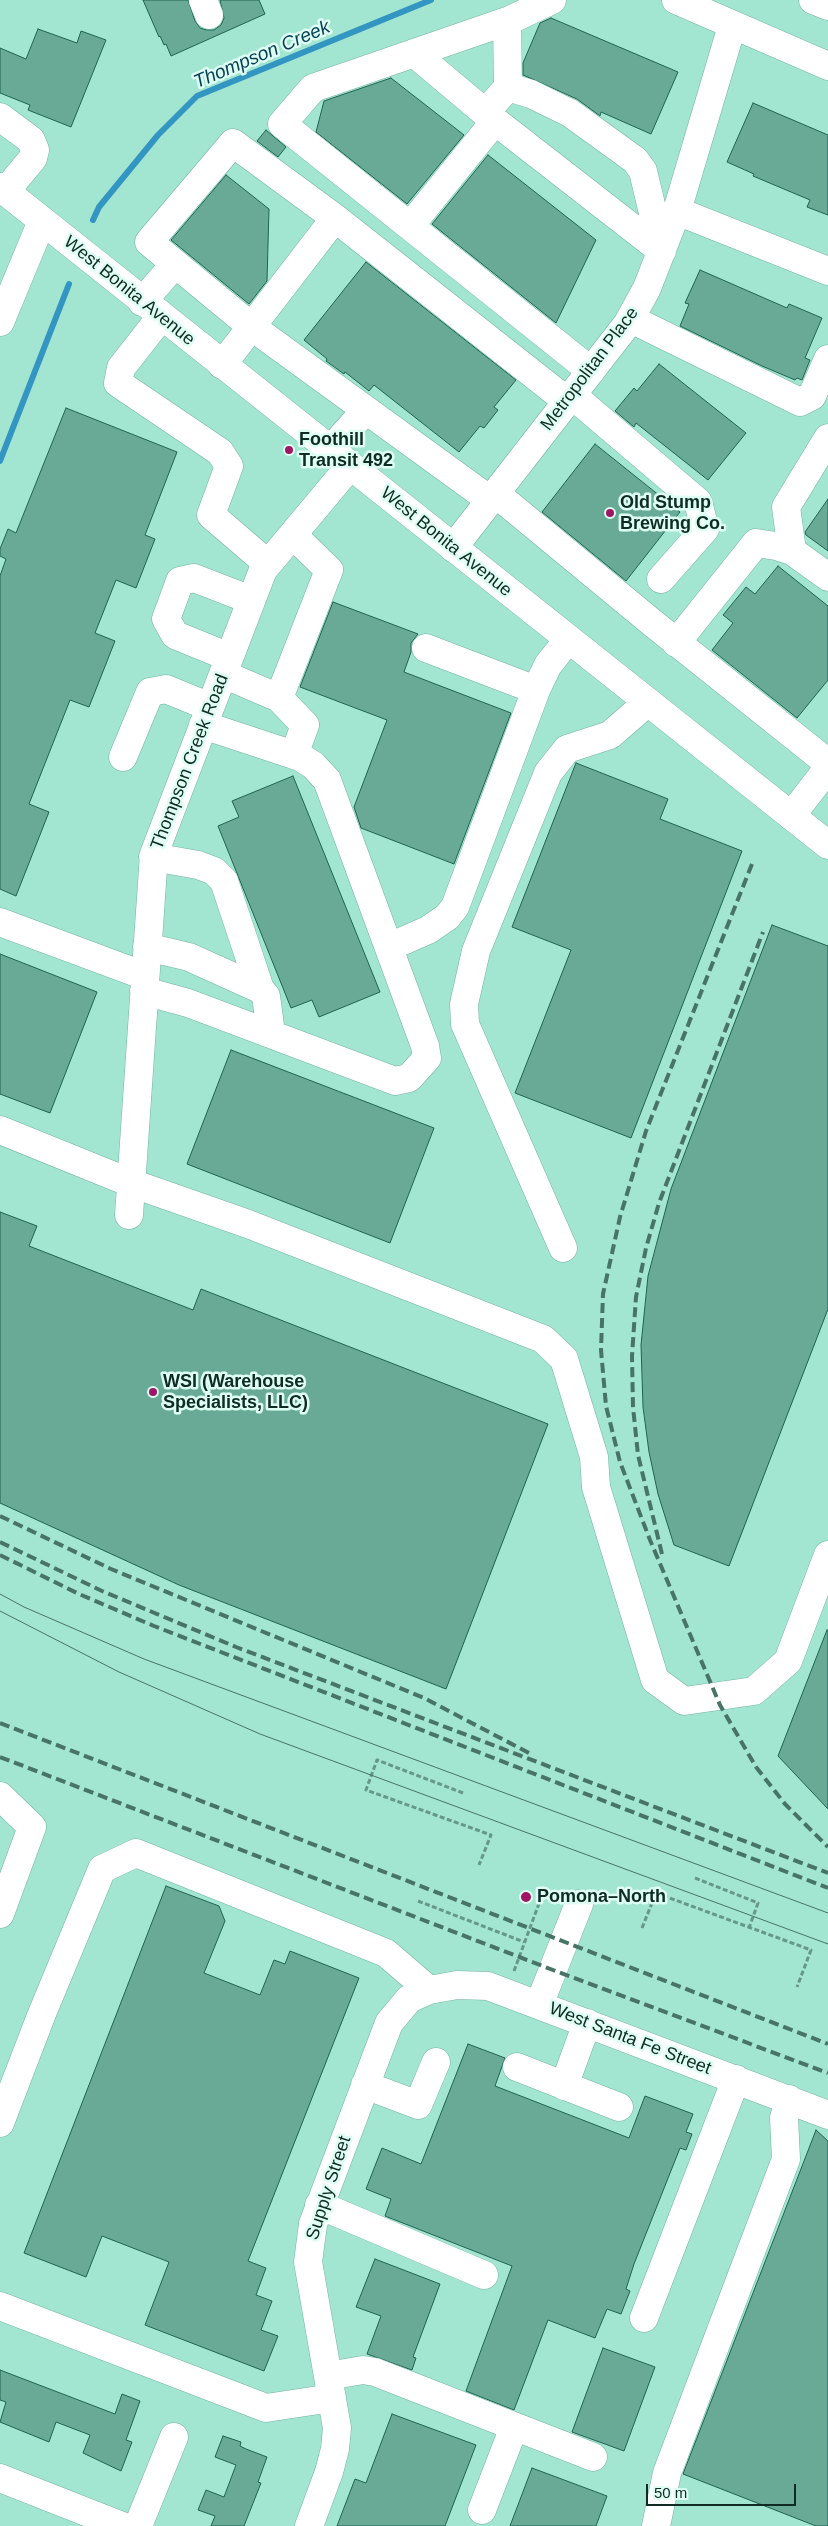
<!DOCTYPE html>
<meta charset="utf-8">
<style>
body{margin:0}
#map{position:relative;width:828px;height:2526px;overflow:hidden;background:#a2e5d0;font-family:Helvetica,sans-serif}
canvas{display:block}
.scale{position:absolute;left:646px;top:2484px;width:150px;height:22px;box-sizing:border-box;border:2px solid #0f2b23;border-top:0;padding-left:6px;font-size:15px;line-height:18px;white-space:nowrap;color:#0f2b23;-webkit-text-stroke:4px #defef3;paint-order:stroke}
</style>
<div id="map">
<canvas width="828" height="2526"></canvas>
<div class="scale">50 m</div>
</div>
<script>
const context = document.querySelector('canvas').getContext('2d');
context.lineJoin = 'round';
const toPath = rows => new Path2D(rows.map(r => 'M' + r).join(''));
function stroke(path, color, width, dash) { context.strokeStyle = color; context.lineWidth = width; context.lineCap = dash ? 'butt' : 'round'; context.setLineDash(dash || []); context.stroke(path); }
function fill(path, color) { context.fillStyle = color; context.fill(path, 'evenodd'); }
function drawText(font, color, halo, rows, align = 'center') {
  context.font = font + ' Helvetica,sans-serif'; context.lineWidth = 5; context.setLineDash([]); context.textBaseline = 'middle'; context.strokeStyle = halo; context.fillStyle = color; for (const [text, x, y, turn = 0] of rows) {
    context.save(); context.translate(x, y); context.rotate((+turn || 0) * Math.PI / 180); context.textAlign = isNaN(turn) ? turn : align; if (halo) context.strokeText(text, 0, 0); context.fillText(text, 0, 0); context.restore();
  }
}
const stream = toPath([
 [93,220,99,207,158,135,197,96,431,0],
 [0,461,69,284]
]);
const building = toPath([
 [143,0,188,0,195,21,200,28,207,30,214,30,221,25,224,18,220,0,259,0,265,14,171,56,166,44,164,45,160,36,159,37,143,0],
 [551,18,678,72,651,134,601,112,600,116,577,99,523,75,523,63,540,23,551,18],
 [38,29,77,43,81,31,106,40,71,127,28,110,30,105,0,93,0,48,26,59,38,29],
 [391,78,464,135,407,204,316,132,324,101,391,78],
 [753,103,828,135,828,215,807,207,810,200,753,176,754,174,727,162,753,103],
 [266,130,286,147,278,157,257,141,266,130],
 [488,155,596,240,556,323,432,224,488,155],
 [226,175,269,209,267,281,249,304,171,240,226,175],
 [366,262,516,380,494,407,498,410,484,428,480,426,459,452,374,385,369,391,345,372,344,374,326,361,327,359,304,340,366,262],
 [700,270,787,308,789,304,822,318,805,358,810,360,802,380,797,378,795,380,762,366,680,326,689,304,685,303,700,270],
 [659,364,746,433,708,480,636,423,634,427,615,411,634,388,637,391,659,364],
 [66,408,177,452,145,535,155,539,136,588,116,580,95,633,115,641,89,707,70,700,29,804,49,812,16,896,0,889,0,576,6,559,0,556,0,549,8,529,16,533,66,408],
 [595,444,680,512,626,581,542,512,595,444],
 [828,499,828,551,806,535,805,532,828,499],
 [778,566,828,606,828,680,797,718,712,650,733,623,723,615,746,587,755,594,778,566],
 [333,602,418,634,411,643,411,652,404,672,511,713,454,864,361,828,354,807,387,720,300,687,333,602],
 [576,763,668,799,660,819,742,851,631,1138,515,1093,571,950,512,927,576,763],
 [293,776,380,992,319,1017,312,1000,291,1008,218,826,239,817,232,801,293,776],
 [772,925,828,946,828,1309,729,1566,674,1545,658,1494,649,1452,643,1407,641,1345,648,1276,671,1189,772,925],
 [0,954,97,992,50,1113,0,1094,0,954],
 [231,1050,434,1128,390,1243,187,1164,231,1050],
 [0,1212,37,1226,29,1246,193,1310,201,1289,548,1424,446,1689,179,1585,0,1503,0,1212],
 [827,1630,828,1630,828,1809,778,1756,827,1630],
 [166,1886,219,1906,225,1921,204,1973,260,1995,274,1960,285,1964,290,1951,359,1978,248,2261,266,2268,256,2295,272,2301,261,2330,278,2336,264,2371,145,2325,169,2262,102,2236,86,2277,24,2253,166,1886],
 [468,2044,505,2058,495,2086,629,2138,645,2096,693,2114,686,2132,692,2134,686,2150,680,2148,634,2264,626,2289,630,2291,621,2314,607,2309,595,2338,548,2320,514,2410,466,2391,512,2266,385,2216,391,2199,366,2189,382,2148,421,2164,468,2044],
 [816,2130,828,2141,828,2526,816,2526,683,2474,816,2130],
 [375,2259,440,2284,413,2357,416,2358,412,2370,367,2354,381,2316,356,2307,375,2259],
 [603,2348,655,2367,624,2451,572,2432,603,2348],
 [0,2370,115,2414,122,2394,140,2401,126,2440,132,2442,121,2471,83,2453,90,2435,56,2422,49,2442,0,2422,6,2402,0,2400,0,2370],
 [392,2414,476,2445,445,2526,337,2526,355,2479,366,2483,392,2414],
 [223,2436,241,2442,240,2446,246,2449,267,2457,258,2482,261,2483,244,2526,211,2526,215,2516,198,2510,206,2490,224,2497,236,2465,215,2457,223,2436],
 [532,2468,607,2496,596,2526,510,2526,532,2468]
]);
const path = toPath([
 [463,1793,377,1760,366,1790,491,1835,479,1865],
 [695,1878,758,1903,749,1928],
 [418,1901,524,1942],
 [642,1928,656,1893,811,1950,797,1987],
 [514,1971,544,1890]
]);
const minor = toPath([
 [203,0,209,15],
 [552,0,510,20,313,88,282,124,591,371],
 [676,0,828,66],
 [813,0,828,6],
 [507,21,508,87],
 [414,53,495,121],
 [485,113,508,87,531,94,570,113,635,160,643,171,662,251],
 [0,117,31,140,35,150,33,158,5,192],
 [677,211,732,26],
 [410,226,495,121,662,251],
 [142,302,174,265],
 [161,317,121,368,118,383,220,452,229,466,211,515,268,564],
 [631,319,800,402,812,396,828,359],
 [0,322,42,221],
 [222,365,335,218],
 [572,395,698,502,705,529,661,579],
 [330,450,366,410],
 [495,493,655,625,828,763],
 [490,500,252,327,149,242,233,143,335,218,567,401],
 [453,548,628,323,647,288,677,211,828,271],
 [792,551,828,577],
 [676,643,756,543,776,546,792,551,786,507,828,438],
 [426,648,536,690],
 [229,657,175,635,166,619,180,581,194,578,251,600],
 [223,674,279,698,329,570,293,535],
 [279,698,305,725,294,755],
 [123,757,150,692,166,689,210,707],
 [791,816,828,768],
 [153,857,198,865,214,871,224,881,260,989],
 [0,922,145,976],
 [147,947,189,957,260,989,266,996,271,1033],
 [389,947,428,930,447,917,455,907,536,690,548,665,568,640],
 [144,991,188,1003,395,1081,409,1078,427,1058,425,1046,327,780,313,765,300,757,203,725],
 [0,1130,131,1183,248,1224,543,1339,564,1359,594,1457,596,1487,655,1680,684,1701,754,1691,788,1661,828,1555],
 [129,1215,154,854,263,570,350,466],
 [563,1248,465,1024,464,1004,476,951,548,773,567,749,610,735,648,702],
 [0,1796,32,1827,0,1914],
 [539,2005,579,1904],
 [517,2067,619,2107],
 [365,2085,418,2105,436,2062],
 [564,2086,587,2023],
 [0,2123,41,2016,102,1869,136,1853,386,1953,429,1990],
 [319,2205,484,2275],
 [0,2306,266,2408,332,2398],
 [644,2318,736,2079],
 [328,2376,363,2370,375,2372,593,2457],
 [0,2478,122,2526],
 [482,2510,514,2427],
 [138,2526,174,2437],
 [309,2526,329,2472,335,2449,337,2428,308,2262,313,2224,389,2023,409,1999,429,1990,457,1985,488,1986,828,2115],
 [656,2526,667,2473,786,2159,784,2118,789,2099]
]);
const major = toPath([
 [0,187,828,845]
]);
const tram = toPath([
 [0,1594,24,1607,144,1659,828,1913],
 [0,1611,119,1672,260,1734,828,1944]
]);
const rail = toPath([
 [752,864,646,1131,620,1217,603,1294,601,1350,606,1406,620,1462,650,1540,720,1705,756,1767,785,1804,828,1847],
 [0,1516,111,1569,424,1698,529,1753],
 [0,1542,102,1591,236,1647,828,1873],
 [662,1554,638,1455,633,1407,632,1356,636,1297,646,1248,659,1203,763,932],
 [0,1555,79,1594,154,1626,828,1888],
 [0,1723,828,2044],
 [0,1757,553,1970,828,2073]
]);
const markers = [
 [289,450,5,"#9f1664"],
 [610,513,5,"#9f1664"],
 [153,1392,5,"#9f1664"],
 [526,1897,6,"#9f1664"]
];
const streetNames = [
 ["West Bonita Avenue",129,291,39],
 ["Metropolitan Place",590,369,-53],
 ["West Bonita Avenue",446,542,39],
 ["Thompson Creek Road",190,762,-69],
 ["West Santa Fe Street",630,2039,21],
 ["Supply Street",329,2188,-72]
];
const poiNames = [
 ["Foothill",299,440],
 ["Transit 492",299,461],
 ["Old Stump",620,503],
 ["Brewing Co.",620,524],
 ["WSI (Warehouse",163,1382],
 ["Specialists, LLC)",163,1403],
 ["Pomona–North",537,1897]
];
const waterNames = [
 ["Thompson Creek",262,55,-23]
];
stroke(stream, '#3395c1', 6);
fill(building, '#68aa96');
stroke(building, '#1f6352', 1);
stroke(minor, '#73b4a0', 29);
stroke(major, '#73b4a0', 29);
stroke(path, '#659888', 3, [5, 2.5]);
stroke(minor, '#fff', 28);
stroke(major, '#fff', 28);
stroke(tram, '#487467', 1);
stroke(rail, '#487467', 4, [10, 5]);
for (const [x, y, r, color] of markers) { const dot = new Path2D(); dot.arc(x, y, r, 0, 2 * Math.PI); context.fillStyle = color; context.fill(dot); stroke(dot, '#defef3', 2); }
drawText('18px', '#0f2b23', '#defef3', streetNames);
drawText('bold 18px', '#0f2b23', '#defef3', poiNames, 'left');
drawText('italic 19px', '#063f56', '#defef3', waterNames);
</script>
